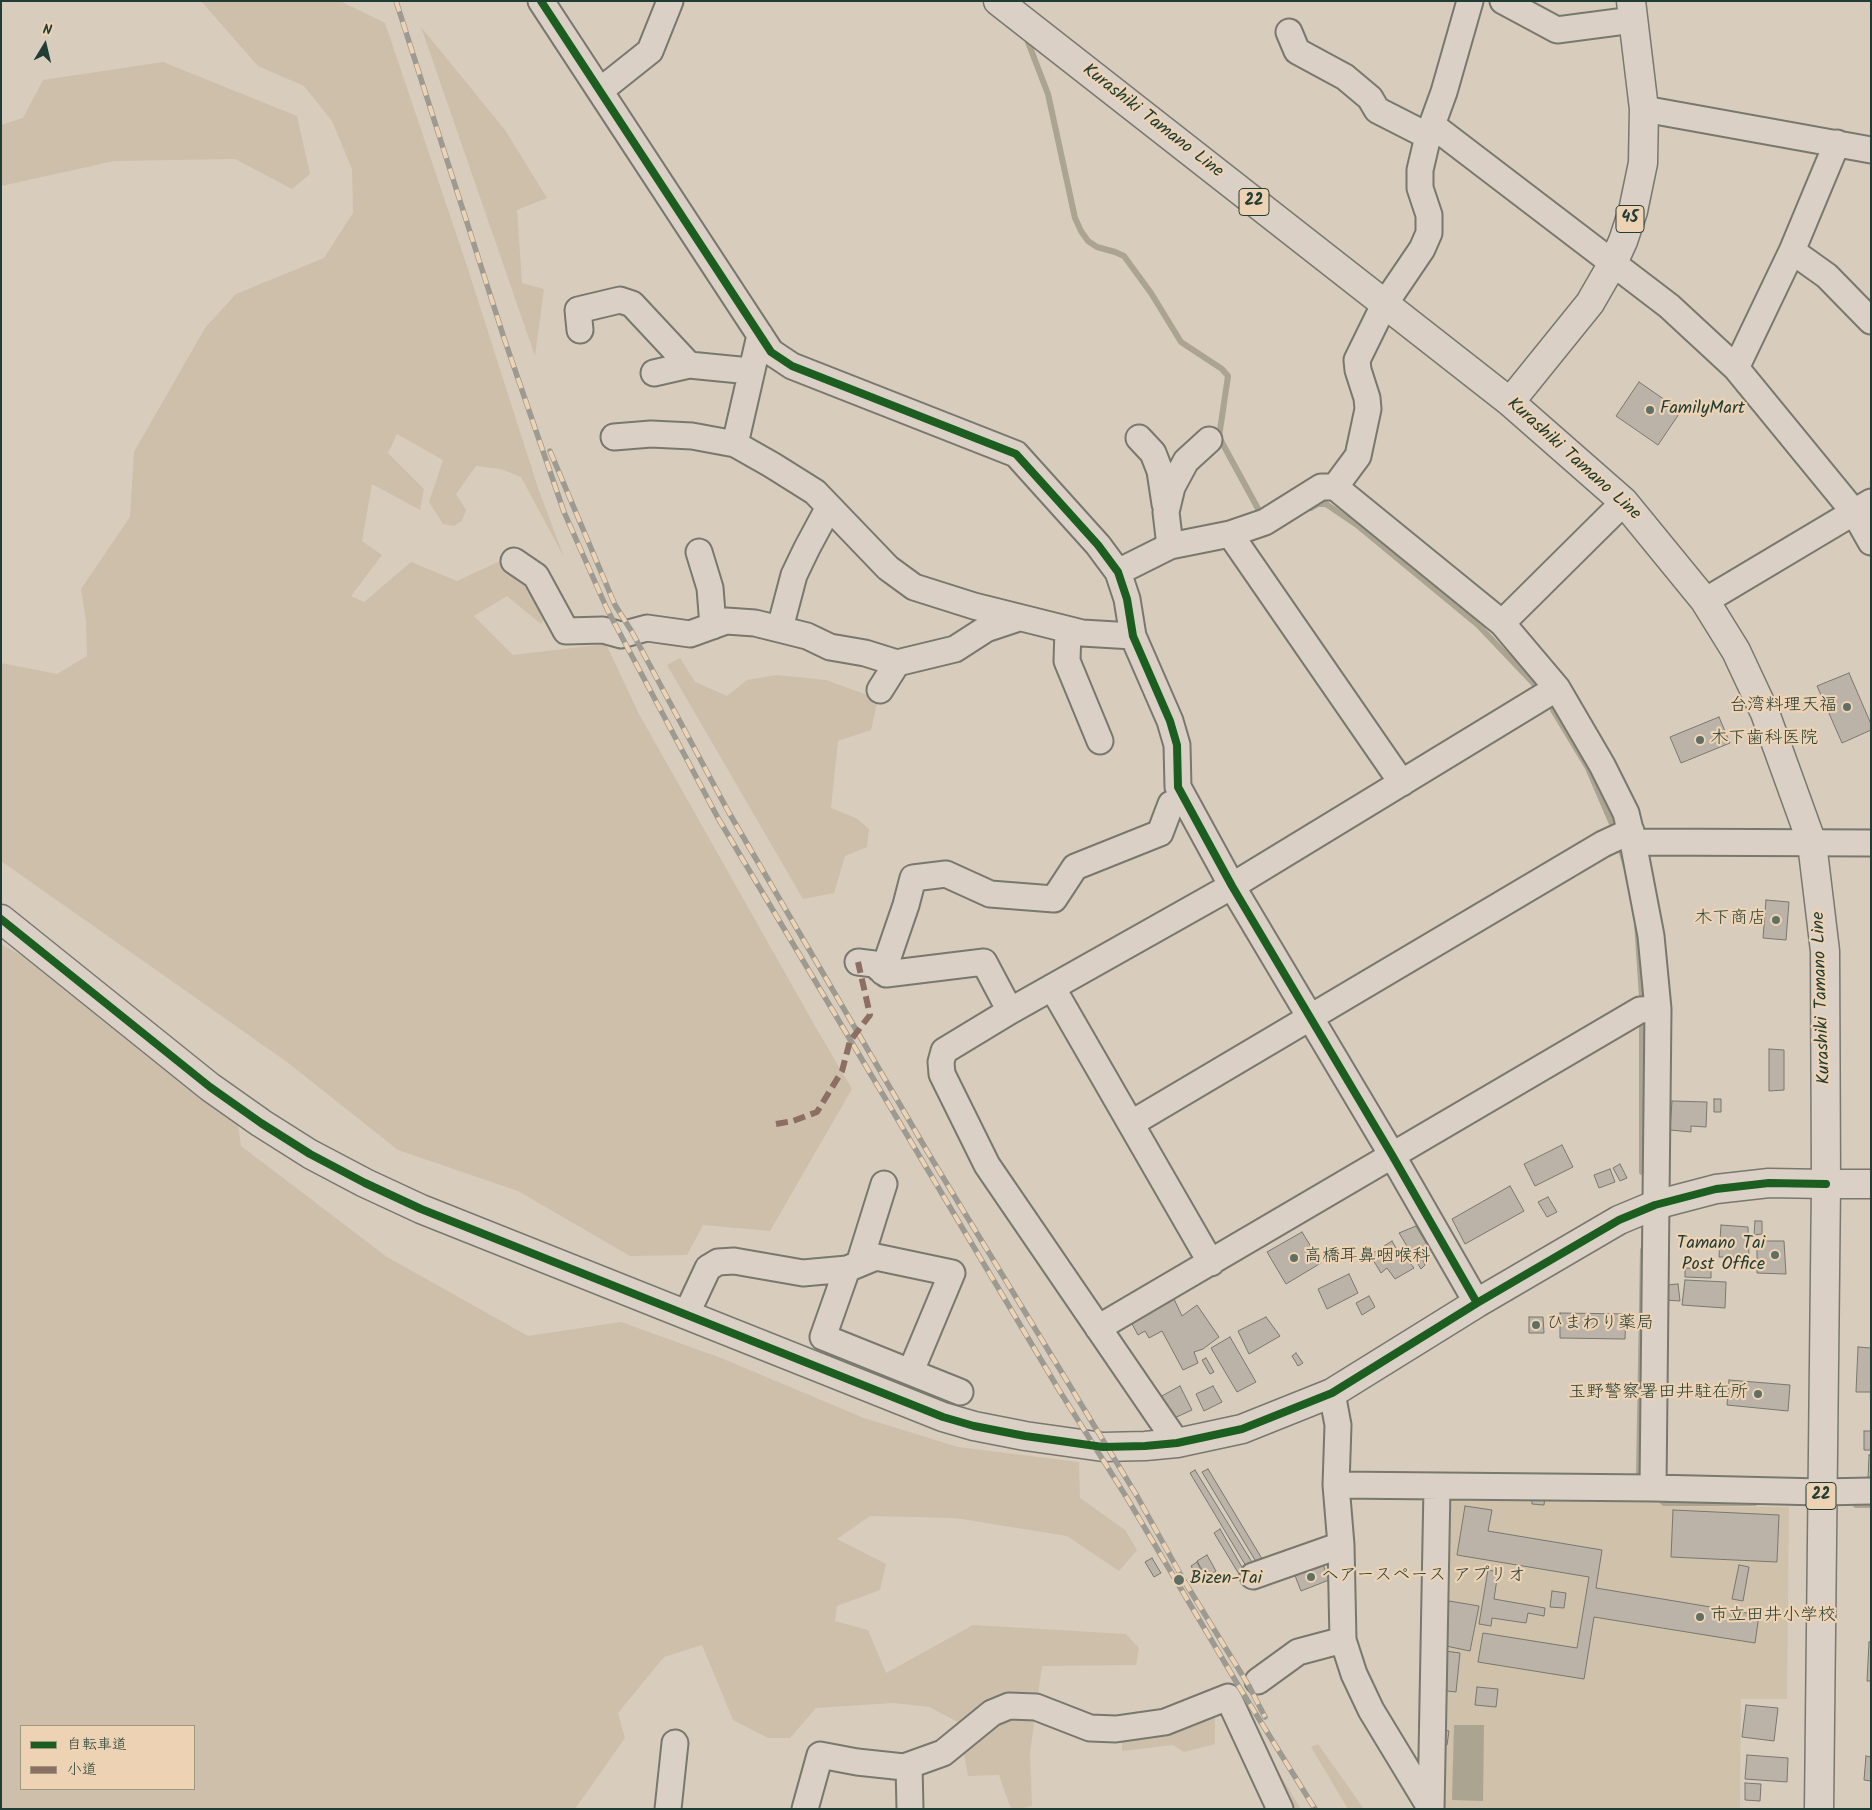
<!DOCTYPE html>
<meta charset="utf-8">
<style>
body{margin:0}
#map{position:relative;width:1872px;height:1810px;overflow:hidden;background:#d8ccbc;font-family:Kalam,"Klee One",sans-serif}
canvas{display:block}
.frame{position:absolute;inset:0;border:2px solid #1f3d34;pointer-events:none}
.legend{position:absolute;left:20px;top:1725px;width:175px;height:65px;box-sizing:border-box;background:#edd3b4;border:1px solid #9b9781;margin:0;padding:6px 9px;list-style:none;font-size:15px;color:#1f3d34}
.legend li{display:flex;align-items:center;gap:10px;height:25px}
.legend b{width:25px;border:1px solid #9b9781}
.north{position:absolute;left:20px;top:20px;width:50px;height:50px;-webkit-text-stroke:4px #edd3b4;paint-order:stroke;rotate:9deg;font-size:14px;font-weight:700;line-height:20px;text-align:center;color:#1f3d34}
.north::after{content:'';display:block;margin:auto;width:18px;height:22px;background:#1f3d34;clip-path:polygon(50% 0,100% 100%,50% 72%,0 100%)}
</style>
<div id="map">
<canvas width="1872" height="1810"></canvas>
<div class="frame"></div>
<ul class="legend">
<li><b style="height:6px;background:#1b5e20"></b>自転車道</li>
<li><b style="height:6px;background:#8d6e63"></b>小道</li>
</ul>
<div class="north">N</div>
</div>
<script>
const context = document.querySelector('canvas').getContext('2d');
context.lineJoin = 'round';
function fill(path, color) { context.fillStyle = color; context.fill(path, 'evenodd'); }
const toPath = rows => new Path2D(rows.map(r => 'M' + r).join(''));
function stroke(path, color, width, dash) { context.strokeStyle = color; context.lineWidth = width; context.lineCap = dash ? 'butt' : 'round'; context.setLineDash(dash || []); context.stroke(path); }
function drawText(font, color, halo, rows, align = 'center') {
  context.font = font + ' Kalam,"Klee One",sans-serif'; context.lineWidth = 4.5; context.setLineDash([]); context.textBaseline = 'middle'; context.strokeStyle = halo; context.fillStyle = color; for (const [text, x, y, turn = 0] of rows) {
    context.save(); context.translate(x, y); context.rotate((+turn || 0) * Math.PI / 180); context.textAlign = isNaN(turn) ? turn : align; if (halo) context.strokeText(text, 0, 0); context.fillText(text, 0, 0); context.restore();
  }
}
const built = toPath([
 [1451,1493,1652,1497,1664,1506,1789,1507,1787,1699,1741,1699,1740,1809,1439,1809,1442,1503]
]);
const green = toPath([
 [201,1,340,1,385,23,466,263,538,488,564,557,521,477,501,469,476,466,456,494,466,510,462,521,454,526,443,524,429,502,443,460,397,434,388,453,424,489,420,510,372,484,362,541,382,555,351,596,364,602,411,562,457,581,498,562,529,579,546,616,541,624,507,596,474,616,513,655,606,644,639,714,815,1026,852,1089,770,1231,703,1225,687,1255,630,1256,518,1191,398,1150,287,1062,1,861,1,663,57,674,87,656,86,621,81,589,130,517,134,452,205,328,236,294,324,258,353,213,352,169,332,121,304,86,258,66],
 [421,27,505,130,547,198,517,210,522,283,544,289,535,356],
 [163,62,297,116,310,174,292,189,235,159,114,161,1,186,1,125,23,118,43,80],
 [680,658,695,682,727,696,747,680,776,675,826,680,878,699,871,730,838,741,831,808,856,818,869,829,867,847,845,856,834,893,803,899,667,665],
 [1,944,47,969,238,1124,241,1146,387,1257,528,1336,621,1322,721,1358,864,1418,958,1447,1079,1462,1080,1498,1125,1530,1137,1550,1119,1571,1067,1536,955,1518,870,1516,837,1539,886,1564,880,1590,837,1606,835,1621,868,1630,886,1673,973,1625,1126,1634,1139,1648,1136,1665,1042,1666,1030,1753,1032,1806,1019,1809,1011,1809,999,1775,968,1776,958,1722,929,1707,893,1703,816,1708,790,1738,768,1738,733,1720,702,1645,664,1657,618,1713,625,1738,575,1809,1,1809],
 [21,1726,194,1726,194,1789,21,1789],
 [1215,1705,1215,1744,1184,1752,1173,1745,1122,1751,1122,1735],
 [1253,1730,1301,1809,1287,1809],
 [1318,1744,1364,1809,1348,1809,1311,1747]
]);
const water = toPath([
 [1454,1725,1484,1725,1483,1801,1452,1800]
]);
const stream = toPath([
 [1028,42,1048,94,1075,218,1081,231,1088,241,1097,247,1115,252,1124,256,1151,293,1181,342,1222,369,1228,376,1219,437,1262,516],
 [1311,508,1318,504,1326,504,1357,525,1478,625,1536,686],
 [1553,710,1588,768,1616,833],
 [1619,843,1626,867],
 [1637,923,1642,996],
 [1642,1172,1642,1024],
 [1643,1250,1639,1474,1645,1481],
 [1656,1494,1664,1503,1755,1503],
 [1856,1505,1871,1505]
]);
const building = toPath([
 [1639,382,1681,411,1658,445,1616,416,1639,382],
 [1849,673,1871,724,1871,730,1842,743,1817,686,1849,673],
 [1719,717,1730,743,1681,763,1670,737,1719,717],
 [1766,900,1789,902,1786,940,1763,938,1766,900],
 [1769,1049,1784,1050,1784,1090,1769,1091,1769,1049],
 [1714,1099,1721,1099,1721,1112,1714,1112,1714,1099],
 [1672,1101,1707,1102,1706,1127,1691,1126,1691,1132,1670,1130,1672,1101],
 [1562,1145,1573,1167,1535,1186,1524,1164,1562,1145],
 [1620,1164,1627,1178,1620,1181,1613,1168,1620,1164],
 [1610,1169,1615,1182,1599,1188,1594,1175,1610,1169],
 [1510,1186,1524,1211,1465,1244,1452,1219,1510,1186],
 [1548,1197,1557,1212,1547,1217,1538,1202,1548,1197],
 [1755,1221,1762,1221,1762,1234,1754,1235,1755,1221],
 [1721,1225,1748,1227,1749,1257,1719,1257,1721,1225],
 [1416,1226,1429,1248,1420,1253,1425,1265,1421,1269,1399,1233,1416,1226],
 [1302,1232,1321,1263,1286,1284,1267,1252,1302,1232],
 [1392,1241,1400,1255,1403,1254,1414,1268,1395,1279,1387,1268,1381,1273,1370,1255,1392,1241],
 [1757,1241,1784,1241,1786,1274,1757,1273,1757,1241],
 [1685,1268,1711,1269,1711,1278,1685,1277,1685,1268],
 [1349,1274,1358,1293,1327,1309,1318,1289,1349,1274],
 [1685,1280,1726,1282,1725,1308,1682,1305,1685,1280],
 [1678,1284,1680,1301,1665,1300,1666,1285,1678,1284],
 [1369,1296,1375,1307,1362,1315,1356,1303,1369,1296],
 [1173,1297,1182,1316,1197,1305,1219,1337,1203,1349,1194,1352,1198,1363,1183,1370,1162,1331,1149,1338,1145,1331,1138,1335,1131,1322,1173,1297],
 [1560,1313,1626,1314,1625,1339,1560,1338,1560,1313],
 [1266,1317,1280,1336,1249,1354,1238,1331,1266,1317],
 [1529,1317,1543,1317,1544,1333,1529,1333,1529,1317],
 [1230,1337,1256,1382,1237,1392,1211,1348,1230,1337],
 [1858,1347,1871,1348,1871,1392,1856,1392,1858,1347],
 [1296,1353,1303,1363,1298,1366,1292,1356,1296,1353],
 [1206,1358,1214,1372,1210,1374,1202,1360,1206,1358],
 [1729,1380,1790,1385,1788,1411,1727,1405,1729,1380],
 [1180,1386,1192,1410,1172,1419,1160,1397,1180,1386],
 [1213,1386,1222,1402,1204,1411,1196,1394,1213,1386],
 [1864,1431,1871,1431,1871,1450,1864,1450,1864,1431],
 [1869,1455,1871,1455,1871,1480,1868,1479,1869,1455],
 [1208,1469,1264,1562,1258,1565,1202,1472,1208,1469],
 [1195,1470,1255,1567,1249,1571,1190,1473,1195,1470],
 [1532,1496,1545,1497,1544,1505,1532,1504,1532,1496],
 [1465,1506,1492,1510,1488,1531,1602,1550,1596,1588,1759,1615,1755,1643,1594,1617,1584,1679,1478,1662,1483,1633,1577,1648,1589,1577,1457,1555,1465,1506],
 [1673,1510,1779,1515,1777,1562,1671,1557,1673,1510],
 [1220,1529,1250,1581,1245,1584,1214,1533,1220,1529],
 [1207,1555,1216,1571,1206,1577,1197,1561,1207,1555],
 [1152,1558,1161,1573,1154,1577,1145,1562,1152,1558],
 [1197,1562,1201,1570,1195,1573,1191,1566,1197,1562],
 [1322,1562,1329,1580,1301,1591,1294,1573,1322,1562],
 [1739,1565,1749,1567,1743,1601,1732,1599,1739,1565],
 [1488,1570,1498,1572,1494,1599,1545,1608,1544,1616,1528,1613,1526,1623,1492,1618,1491,1626,1479,1624,1488,1570],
 [1552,1591,1566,1593,1564,1608,1550,1607,1552,1591],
 [1449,1601,1479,1606,1470,1651,1441,1645,1449,1601],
 [1869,1642,1871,1642,1871,1681,1867,1681,1869,1642],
 [1445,1651,1460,1653,1456,1692,1439,1690,1445,1651],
 [1477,1687,1498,1689,1496,1707,1475,1705,1477,1687],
 [1746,1705,1778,1708,1774,1741,1742,1737,1746,1705],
 [1444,1730,1449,1731,1447,1745,1442,1745,1444,1730],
 [1747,1755,1788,1758,1787,1782,1745,1779,1747,1755],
 [1866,1756,1871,1757,1871,1781,1864,1780,1866,1756],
 [1745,1783,1761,1784,1760,1801,1745,1800,1745,1783]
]);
const minor = toPath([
 [541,1,771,352,792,366,1016,454,1098,545,1118,572,1127,599,1133,636,1170,721,1177,745,1178,787,1232,886,1392,1155,1477,1303],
 [1503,1,1557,30,1633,20],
 [1289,32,1297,51,1345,77,1370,98,1377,110,1428,136],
 [601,90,650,51,670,1],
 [1644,109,1871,150],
 [1432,125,1669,306,1736,368,1854,512,1871,542],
 [1792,251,1827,276,1871,321],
 [580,330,578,310,620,300,632,304,689,365],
 [1736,368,1792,251,1837,143],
 [654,373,689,365,750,371],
 [614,437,651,434,692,436,735,444,772,465,815,492,888,568,914,587,974,606,1082,633,1133,636],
 [1139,438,1153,453,1160,471,1165,504],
 [735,444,760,335],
 [1335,487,1358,456,1368,409,1367,398,1358,370,1357,360,1384,305,1422,249,1429,233,1429,215,1420,188,1420,170,1428,136,1444,92,1470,1],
 [1230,534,1402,783],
 [1170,546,1166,512,1172,487,1186,461,1209,440],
 [699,552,710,588,713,626],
 [514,561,536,576,566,631,603,630,621,635,647,628,690,634,726,621,755,623,807,636,830,647,865,653,897,663,955,649,986,629,1019,618],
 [1118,572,1170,546,1230,534,1265,522,1321,487,1335,487,1502,623,1557,688,1602,765,1626,813,1633,842,1651,936,1658,1009,1653,1488],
 [1705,601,1871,502],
 [1502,623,1624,502],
 [780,628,794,575,807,548,829,507],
 [1068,630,1067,661,1100,741],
 [880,690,897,663],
 [1633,842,1871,843],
 [858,962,874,964,886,974,984,962,1010,1011],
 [883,972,906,905,913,878,946,874,990,894,1054,899,1075,867,1160,833,1171,804,1184,798],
 [1052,987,1211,1263],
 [1132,1123,1603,844,1631,831],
 [859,1264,884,1184],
 [847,1269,823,1337,960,1392],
 [686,1315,708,1268,718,1262,734,1261,803,1273,847,1269,876,1257,952,1273,911,1371],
 [1098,1328,1640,1010,1658,1009],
 [1332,1393,1338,1425,1336,1485,1341,1545,1343,1640,1354,1674,1371,1710,1431,1809],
 [1177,1443,987,1165,942,1074,941,1062,944,1051,1010,1011,1232,886,1557,688],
 [1336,1485,1653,1488,1821,1492,1871,1491],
 [1253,1576,1341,1545],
 [1258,1681,1298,1652,1343,1640],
 [909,1766,910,1809],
 [668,1809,675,1743],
 [805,1809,820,1755,857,1762,904,1767,943,1753,992,1713,1009,1706,1036,1707,1090,1728,1116,1729,1165,1722,1228,1697,1280,1809],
 [1431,1809,1437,1487]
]);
const tertiary = toPath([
 [1,919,210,1087,261,1123,310,1154,365,1183,421,1209,943,1417,974,1426,1025,1436,1103,1447,1145,1446,1177,1443,1242,1429,1332,1393,1477,1303,1619,1220,1655,1205,1716,1189,1769,1183,1826,1184]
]);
const primary = toPath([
 [998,1,1510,402,1624,502,1705,601,1736,651,1765,713,1812,843,1825,951,1826,1184,1819,1809],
 [1510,402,1590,303,1613,263,1623,241,1633,211,1643,163,1644,109,1631,1],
 [1826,1184,1871,1184]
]);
const rail = toPath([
 [396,1,504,338,564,512,607,609,718,818,1059,1390,1127,1498,1241,1690,1315,1809],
 [550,451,615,605,632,632,728,811,930,1156,1137,1496,1183,1579,1249,1686,1265,1717]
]);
const quiet = toPath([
 [776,1124,793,1121,817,1112,842,1071,850,1041,870,1015,858,962]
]);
const cycleway = toPath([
 [541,1,771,352,792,366,1016,454,1098,545,1118,572,1127,599,1133,636,1170,721,1177,745,1178,787,1232,886,1392,1155,1477,1303],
 [1,919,210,1087,261,1123,310,1154,365,1183,421,1209,943,1417,974,1426,1025,1436,1103,1447,1145,1446,1177,1443,1242,1429,1332,1393,1477,1303,1619,1220,1655,1205,1716,1189,1769,1183,1826,1184]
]);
const markers = [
 [1650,410,5,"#606f64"],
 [1847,707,5,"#606f64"],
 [1700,740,5,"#606f64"],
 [1776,920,5,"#606f64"],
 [1775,1255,5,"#606f64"],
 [1294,1258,5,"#606f64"],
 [1536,1325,5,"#606f64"],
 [1758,1394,5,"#606f64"],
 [1311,1577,5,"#606f64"],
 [1179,1580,6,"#606f64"],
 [1700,1617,5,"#606f64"]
];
const shields = [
 [1254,202,30],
 [1630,219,28],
 [1821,1496,30]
];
const shieldNames = [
 ["22",1254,202],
 ["45",1630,219],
 ["22",1821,1496]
];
const streetNames = [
 ["Kurashiki Tamano Line",1152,122,38],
 ["Kurashiki Tamano Line",1573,460,42],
 ["Kurashiki Tamano Line",1823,998,-92]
];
const poiNames = [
 ["FamilyMart",1660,410],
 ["台湾料理天福",1837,707,"right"],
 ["木下歯科医院",1710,740],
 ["木下商店",1766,920,"right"],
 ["Tamano Tai",1765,1245,"right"],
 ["Post Office",1765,1266,"right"],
 ["高橋耳鼻咽喉科",1304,1258],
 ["ひまわり薬局",1546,1325],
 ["玉野警察署田井駐在所",1748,1394,"right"],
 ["ヘアースペース アプリオ",1321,1577],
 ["Bizen-Tai",1190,1580],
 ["市立田井小学校",1710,1617]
];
fill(built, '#cfc1aa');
fill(green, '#cdbfaa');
fill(water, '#aaa491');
stroke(stream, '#aaa491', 6);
fill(building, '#bbb3a8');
stroke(building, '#78786f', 1);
stroke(minor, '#78786f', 29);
stroke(tertiary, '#78786f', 31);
stroke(primary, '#78786f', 31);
stroke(minor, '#dad0c5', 25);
stroke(tertiary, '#dad0c5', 28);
stroke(primary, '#dad0c5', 28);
stroke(rail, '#9d9a91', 5.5);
stroke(rail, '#edd3b4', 4, [11]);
stroke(quiet, '#8d6e63', 6, [12, 6]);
stroke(cycleway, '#1b5e20', 8);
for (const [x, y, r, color] of markers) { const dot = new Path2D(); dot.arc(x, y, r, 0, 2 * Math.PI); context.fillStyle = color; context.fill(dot); stroke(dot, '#edd3b4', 2); }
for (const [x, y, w] of shields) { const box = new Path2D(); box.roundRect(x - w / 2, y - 13.5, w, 27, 4); context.fillStyle = '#edd3b4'; context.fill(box); stroke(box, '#1f3d34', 1); }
drawText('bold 16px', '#1f3d34', null, shieldNames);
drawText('18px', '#1f3d34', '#edd3b4', streetNames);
drawText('18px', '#1f3d34', '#edd3b4', poiNames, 'left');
</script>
